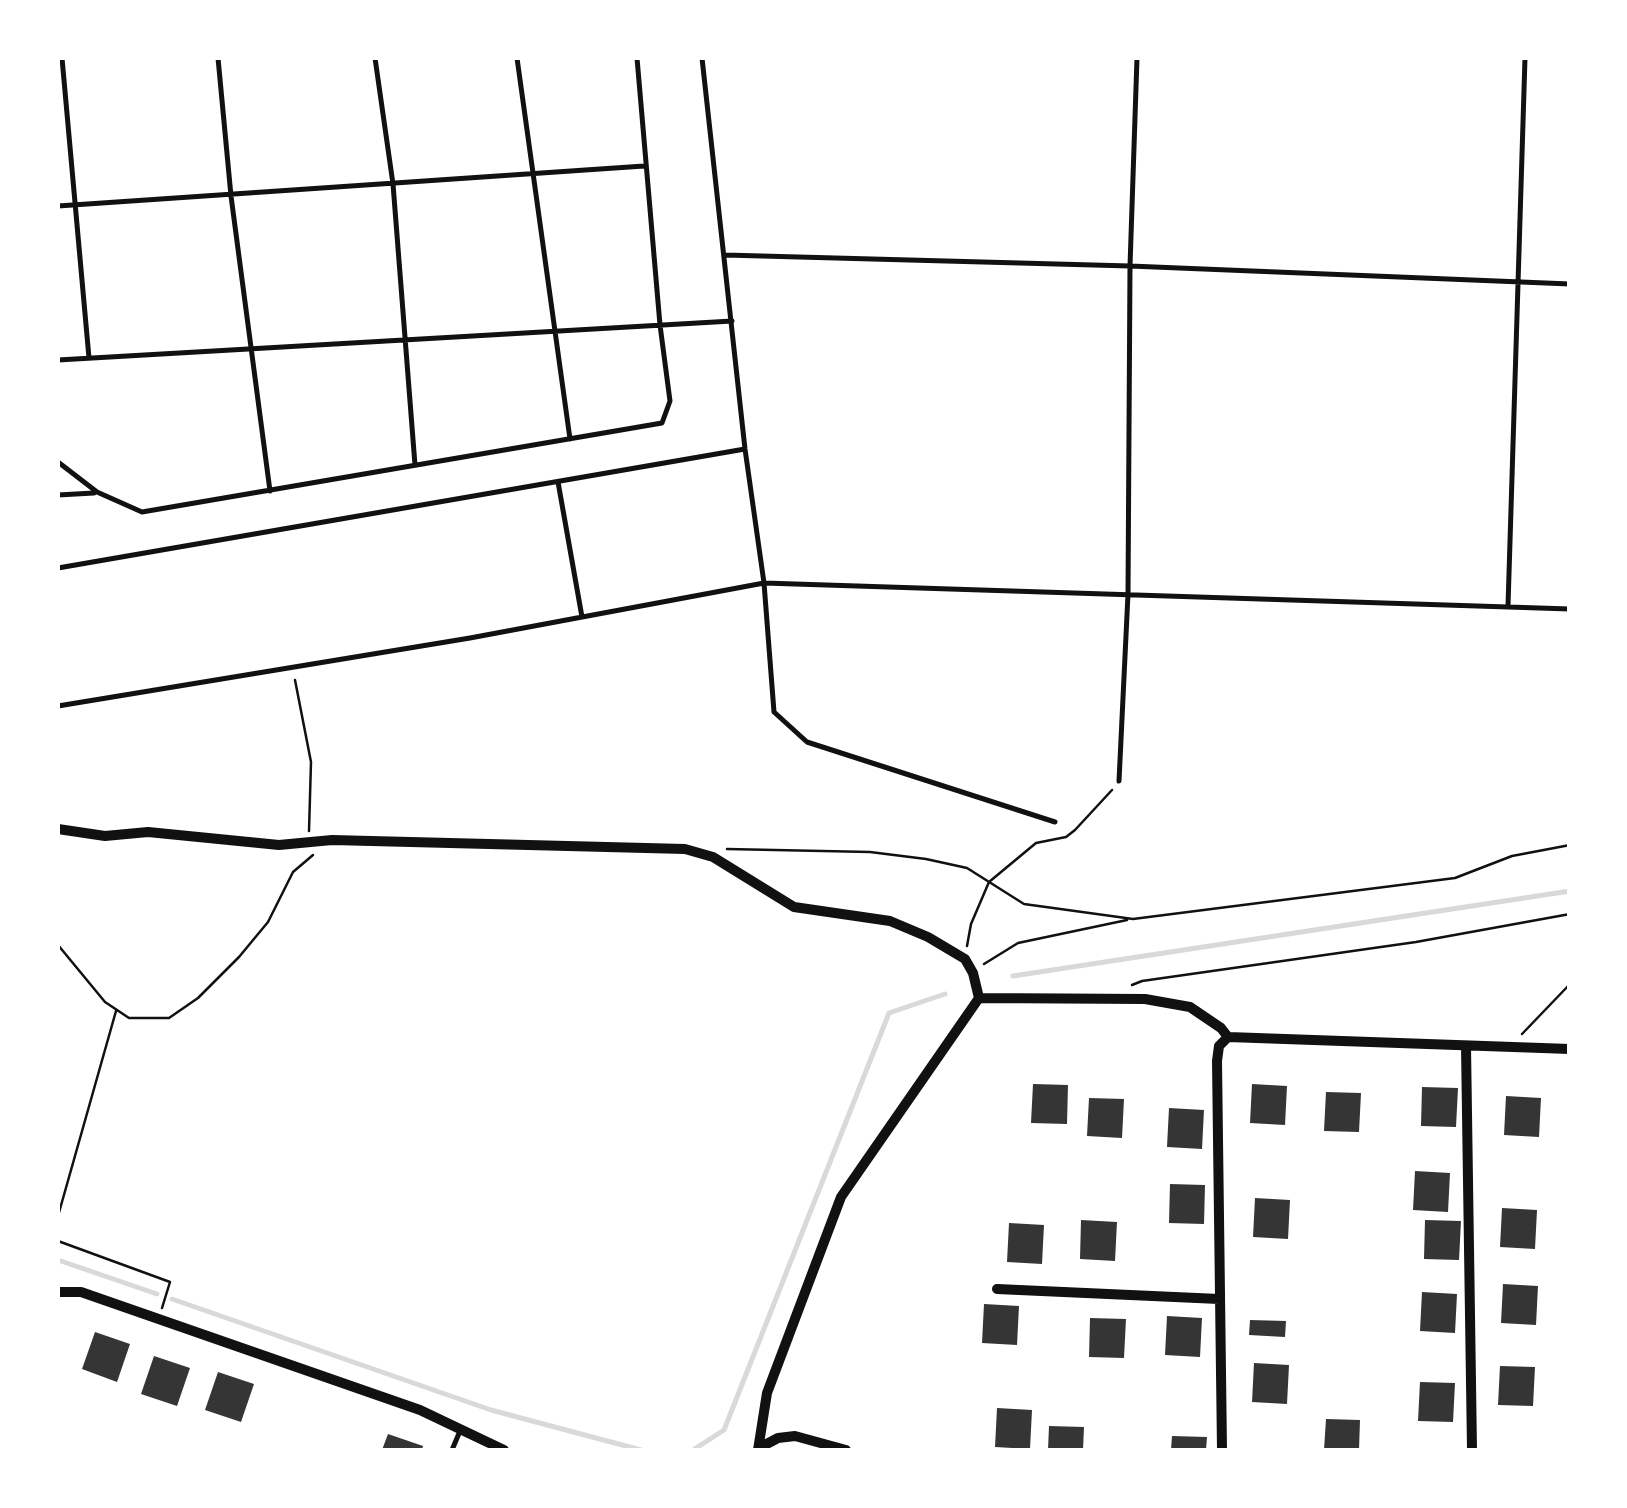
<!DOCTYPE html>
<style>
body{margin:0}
#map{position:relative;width:1627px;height:1508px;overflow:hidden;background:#fff;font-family:"DejaVu Sans",sans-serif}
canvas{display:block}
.frame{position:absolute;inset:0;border:60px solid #fff;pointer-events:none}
</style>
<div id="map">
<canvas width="1627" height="1508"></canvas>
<div class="frame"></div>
</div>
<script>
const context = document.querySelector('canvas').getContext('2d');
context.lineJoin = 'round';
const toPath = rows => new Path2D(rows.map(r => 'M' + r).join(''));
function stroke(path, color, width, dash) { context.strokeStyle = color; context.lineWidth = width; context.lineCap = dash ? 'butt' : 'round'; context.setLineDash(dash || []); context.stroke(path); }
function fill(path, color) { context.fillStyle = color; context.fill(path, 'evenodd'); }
const stream = toPath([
 [1013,976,1570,891],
 [58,1260,157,1294],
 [172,1299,491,1410,641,1450],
 [693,1450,724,1430,889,1013,945,994]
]);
const building = toPath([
 [1033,1084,1068,1085,1067,1124,1031,1123],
 [1252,1084,1287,1086,1285,1125,1250,1123],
 [1422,1087,1458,1088,1456,1127,1421,1126],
 [1326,1092,1361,1093,1359,1132,1324,1131],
 [1506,1096,1541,1098,1539,1137,1504,1135],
 [1089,1098,1124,1099,1122,1138,1087,1136],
 [1169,1108,1204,1110,1202,1149,1167,1147],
 [1415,1171,1450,1173,1448,1212,1413,1210],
 [1170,1184,1205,1185,1204,1224,1169,1223],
 [1255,1198,1290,1200,1288,1239,1253,1237],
 [1502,1208,1537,1210,1535,1249,1500,1247],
 [1081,1220,1117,1222,1115,1261,1080,1259],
 [1425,1220,1461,1221,1459,1260,1424,1259],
 [1009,1223,1044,1225,1042,1264,1007,1262],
 [1503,1284,1538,1286,1536,1325,1501,1323],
 [1422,1292,1457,1294,1455,1333,1420,1331],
 [984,1304,1019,1306,1017,1345,982,1343],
 [1167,1316,1202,1318,1200,1357,1165,1355],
 [1090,1318,1126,1319,1124,1358,1089,1357],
 [1250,1320,1286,1321,1285,1337,1249,1335],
 [95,1332,130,1344,117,1382,82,1369],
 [154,1356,190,1368,177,1406,141,1394],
 [1254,1363,1289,1365,1287,1404,1252,1402],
 [1500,1366,1535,1367,1533,1406,1498,1405],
 [218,1372,254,1384,241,1422,205,1410],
 [1420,1382,1455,1383,1453,1422,1418,1421],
 [997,1408,1032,1410,1030,1449,995,1447],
 [1326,1419,1360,1420,1359,1450,1324,1450],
 [1049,1426,1084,1427,1083,1450,1048,1450],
 [388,1434,423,1446,422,1450,382,1450],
 [1172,1436,1207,1437,1206,1450,1171,1450]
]);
const path = toPath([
 [295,680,311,762,309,831],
 [727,849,870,852,926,859,967,868,1024,904,1133,919,1455,878,1512,856,1570,845],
 [58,945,105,1002,129,1018,169,1018,198,998,239,957,268,922,293,872,313,855],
 [967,946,971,924,989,882,1036,843,1066,837,1075,830,1112,790],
 [984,964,1018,943,1127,920],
 [1132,985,1142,981,1416,942,1570,914],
 [1522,1034,1570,984],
 [58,1216,116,1011],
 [58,1241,170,1282,162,1308]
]);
const service = toPath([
 [62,58,89,358],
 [218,58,231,196,270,491],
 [375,58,393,184,415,465],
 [517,58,570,439],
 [702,58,745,449,764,583,1570,609],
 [58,206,644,166],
 [725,255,1130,266,1570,284],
 [58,360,732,321],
 [58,462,97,492,142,512,662,423,670,401,660,325,637,58],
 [558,482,582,617],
 [58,495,94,493],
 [58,568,745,449],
 [1508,606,1525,58],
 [58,706,470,638,764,583,774,712,807,742,1055,822],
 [1119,781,1128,594,1130,266,1137,58],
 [452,1450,460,1431]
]);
const minor = toPath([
 [58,829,105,836,148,832,279,845,332,840,685,849,713,857,794,907,890,921,928,937,965,959,973,973,979,998,1145,999,1190,1007,1221,1028,1228,1037],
 [1228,1037,1570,1049],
 [1466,1046,1472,1450],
 [997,1289,1219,1299],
 [58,1292,81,1292,420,1410,504,1450],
 [759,1448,778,1438,795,1436,846,1450],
 [758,1450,767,1393,841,1197,979,998],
 [1222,1450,1217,1061,1219,1046,1228,1037]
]);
stroke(stream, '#d9d9d9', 5);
fill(building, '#353535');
stroke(path, '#111', 2.5);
stroke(service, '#111', 5);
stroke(minor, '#111', 10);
</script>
